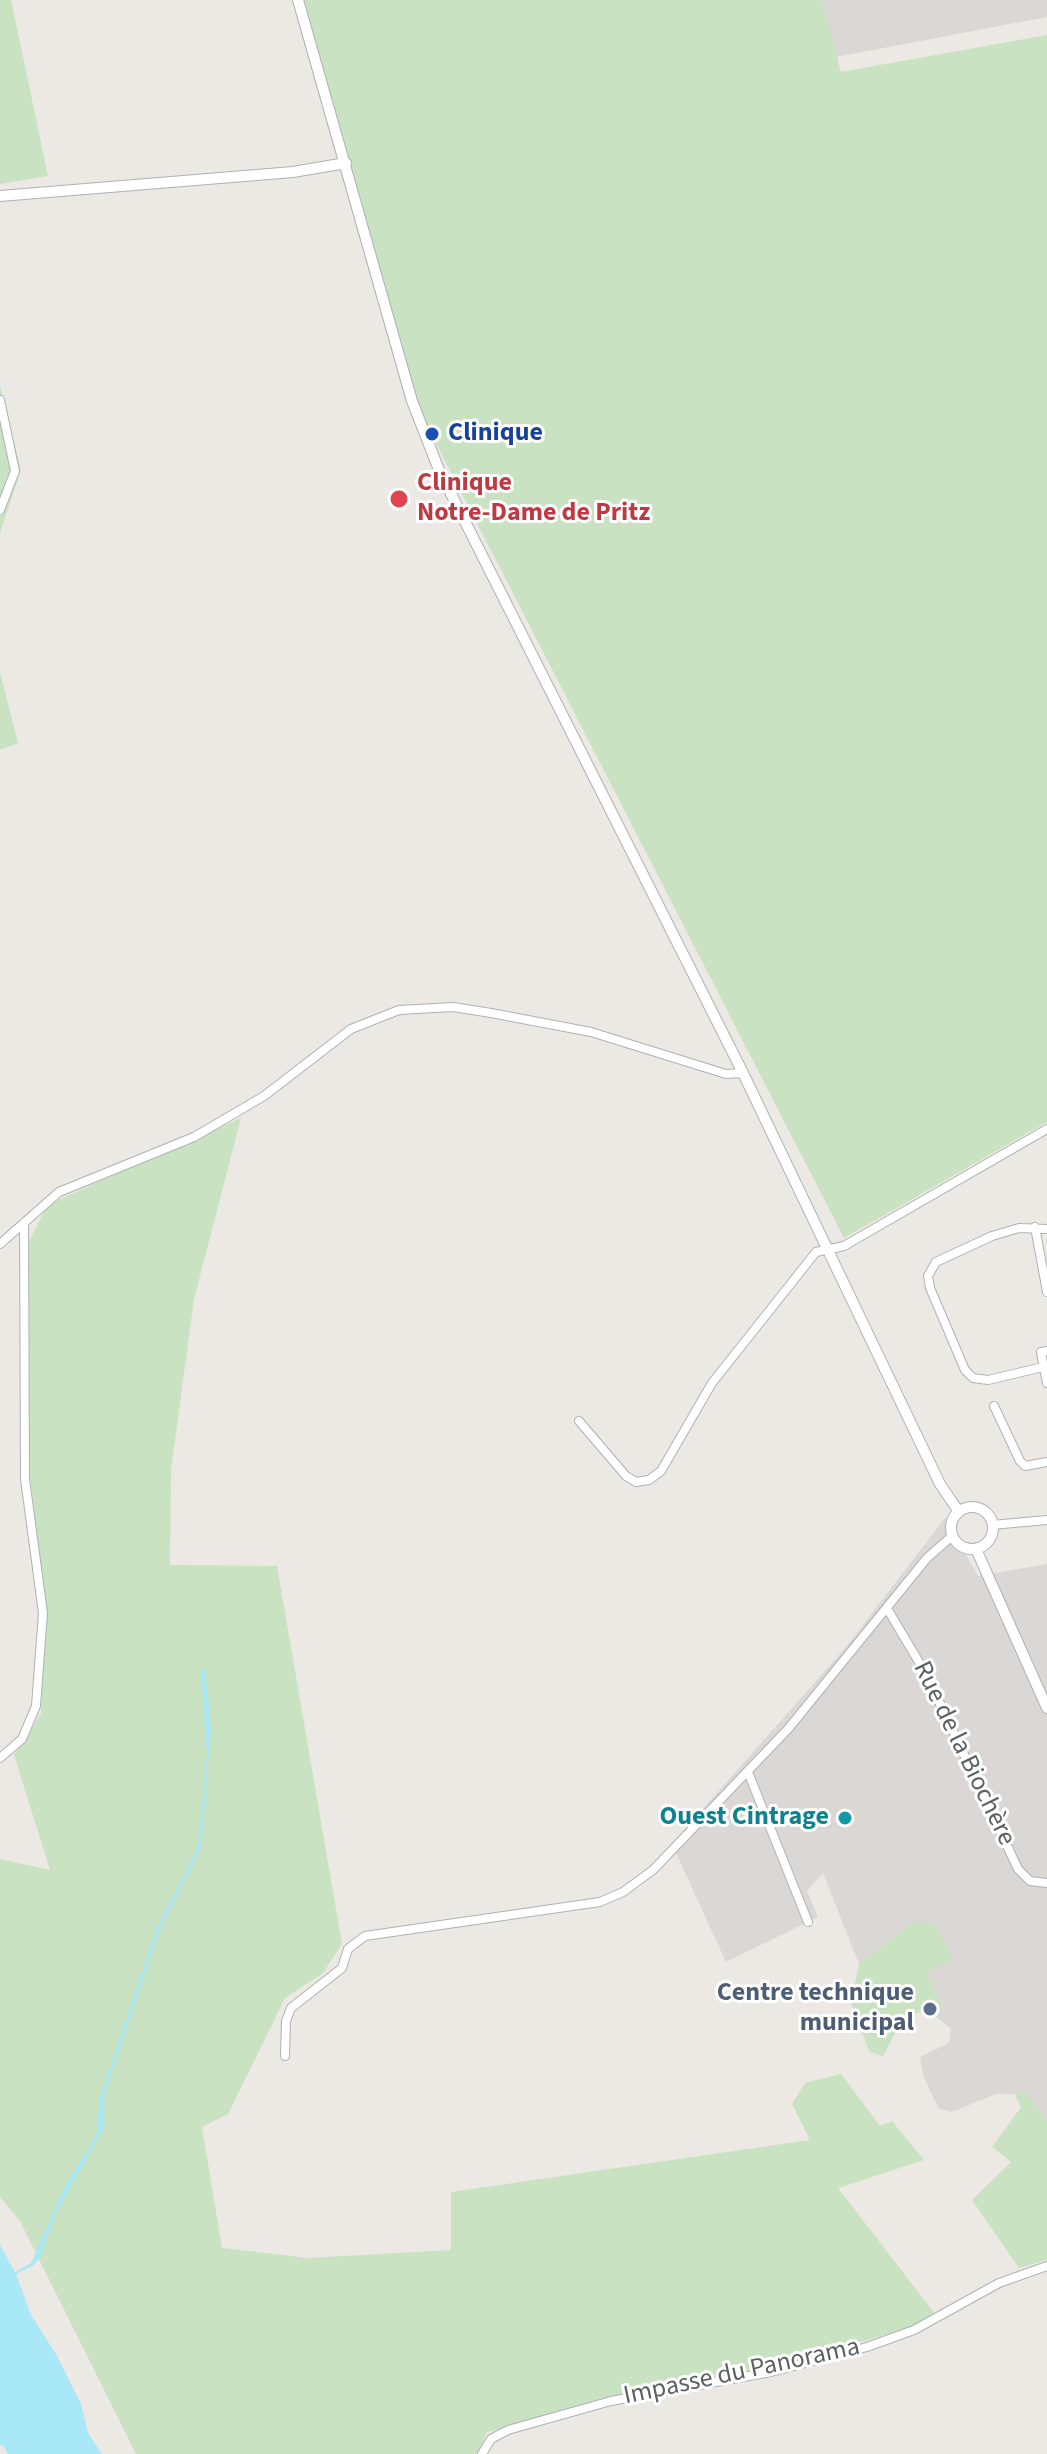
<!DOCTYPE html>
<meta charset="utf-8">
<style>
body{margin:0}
canvas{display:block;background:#ece8e3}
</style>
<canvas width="1047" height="2454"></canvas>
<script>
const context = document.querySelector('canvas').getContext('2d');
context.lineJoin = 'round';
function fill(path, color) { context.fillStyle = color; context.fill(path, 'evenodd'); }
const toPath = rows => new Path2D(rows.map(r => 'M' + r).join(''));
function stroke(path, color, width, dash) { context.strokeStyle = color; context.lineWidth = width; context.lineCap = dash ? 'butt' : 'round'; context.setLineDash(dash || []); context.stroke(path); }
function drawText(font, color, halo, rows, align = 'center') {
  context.font = font + ' "Source Sans 3",sans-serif'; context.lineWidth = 6; context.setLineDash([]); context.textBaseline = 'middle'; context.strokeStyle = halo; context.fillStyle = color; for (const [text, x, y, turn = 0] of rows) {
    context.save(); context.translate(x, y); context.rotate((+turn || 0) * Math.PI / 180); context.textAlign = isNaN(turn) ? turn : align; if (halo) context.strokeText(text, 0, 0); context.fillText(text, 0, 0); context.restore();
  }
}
const industrial = toPath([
 [822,0,1047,0,1047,17,836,57],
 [945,1518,978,1576,1047,1564,1047,2120,1028,2094,996,2094,952,2112,939,2109,924,2078,920,2057,949,2043,951,2029,938,2018,942,2004,926,1973,915,1921,859,1964,823,1873,807,1891,818,1917,726,1962,672,1844,846,1647]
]);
const green = toPath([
 [0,0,11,0,48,176,0,184],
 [298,0,822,0,841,72,1047,35,1047,1122,844,1238,422,416],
 [0,386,21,470,0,533],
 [0,672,18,743,0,750],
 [241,1118,194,1299,171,1470,170,1565,277,1566,342,1944,323,1973,285,1998,228,2114,202,2127,222,2248,308,2258,451,2250,451,2192,810,2140,792,2104,805,2083,841,2074,880,2126,892,2121,924,2160,838,2188,939,2319,748,2375,487,2432,478,2454,136,2454,20,2221,0,2197,0,1859,50,1870,14,1755,41,1714,45,1616,28,1453,27,1246,47,1205],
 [915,1921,934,1923,953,1958,926,1973,942,2004,938,2018,919,2012,898,2026,883,2057,869,2051,851,2003,859,1964],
 [1015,2094,1028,2094,1047,2120,1047,2260,1019,2268,972,2200,1011,2162,992,2147,1021,2107]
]);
const water = toPath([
 [205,1668,211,1729,201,1848,160,1929,103,2099,103,2129,55,2215,40,2257,34,2265,16,2274,31,2315,56,2354,81,2404,88,2433,102,2454,8,2454,3,2445,0,2445,0,2245,15,2272,31,2263,64,2188,97,2134,100,2098,157,1928,198,1848,207,1754,201,1670]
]);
const minor = toPath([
 [0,400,15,471,0,510],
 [1035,1227,1047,1292],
 [0,1244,59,1192,194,1137,264,1096,351,1029,399,1010,453,1007,491,1013,591,1032,726,1074,743,1073],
 [1047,1351,1041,1352,1047,1383],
 [1043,1367,988,1380,973,1378,965,1370,930,1288,928,1276,936,1262,992,1236,1019,1228,1047,1229],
 [994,1406,1020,1461,1025,1466,1047,1462],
 [579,1421,626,1476,636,1482,649,1480,661,1471,712,1383,816,1252,844,1246,1047,1129],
 [992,1525,1047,1520],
 [888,1610,926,1674,1018,1869,1030,1881,1047,1883],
 [0,1758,22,1739,36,1706,43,1613,25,1479,24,1223],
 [748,1772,808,1922],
 [285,2056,286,2021,291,2008,342,1968,348,1949,365,1936,600,1902,623,1892,653,1870,788,1729,927,1558,952,1536],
 [482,2454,491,2439,508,2430,611,2401,771,2372,867,2347,914,2330,999,2283,1047,2266]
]);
const tertiary = toPath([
 [298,0,412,401,439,470,743,1073,940,1484,959,1512],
 [0,196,293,172,346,163],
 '951 1528a21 21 0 1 1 42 0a21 21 0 1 1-42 0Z',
 [976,1549,1047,1708]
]);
const markers = [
 [432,434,8,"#1a4fb4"],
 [399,499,10,"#e0444e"],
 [845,1818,8,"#0f9aa8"],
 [930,2009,8,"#5c6f8a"]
];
const transitNames = [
 ["Clinique",448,434]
];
const healthNames = [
 ["Clinique",417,484],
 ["Notre-Dame de Pritz",417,514]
];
const streetNames = [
 ["Rue de la Biochère",963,1754,64],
 ["Impasse du Panorama",742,2373,-12]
];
const cultureNames = [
 ["Ouest Cintrage",829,1818]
];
const serviceNames = [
 ["Centre technique",914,1994],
 ["municipal",914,2024]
];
fill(industrial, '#dbd7d5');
fill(green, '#c9e2c1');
fill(water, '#a8e8f7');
stroke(minor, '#aeb2b4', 10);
stroke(tertiary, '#aeb2b4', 12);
stroke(minor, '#fff', 8);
stroke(tertiary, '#fff', 10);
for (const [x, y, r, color] of markers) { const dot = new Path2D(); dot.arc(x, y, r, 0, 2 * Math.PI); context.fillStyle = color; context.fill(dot); stroke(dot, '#fff', 3); }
drawText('bold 26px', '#164399', '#fff', transitNames, 'left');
drawText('bold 26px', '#be3a42', '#fff', healthNames, 'left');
drawText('26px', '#5b6062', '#fff', streetNames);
drawText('bold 26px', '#0d838f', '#fff', cultureNames, 'right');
drawText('bold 26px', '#4e5e75', '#fff', serviceNames, 'right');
</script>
